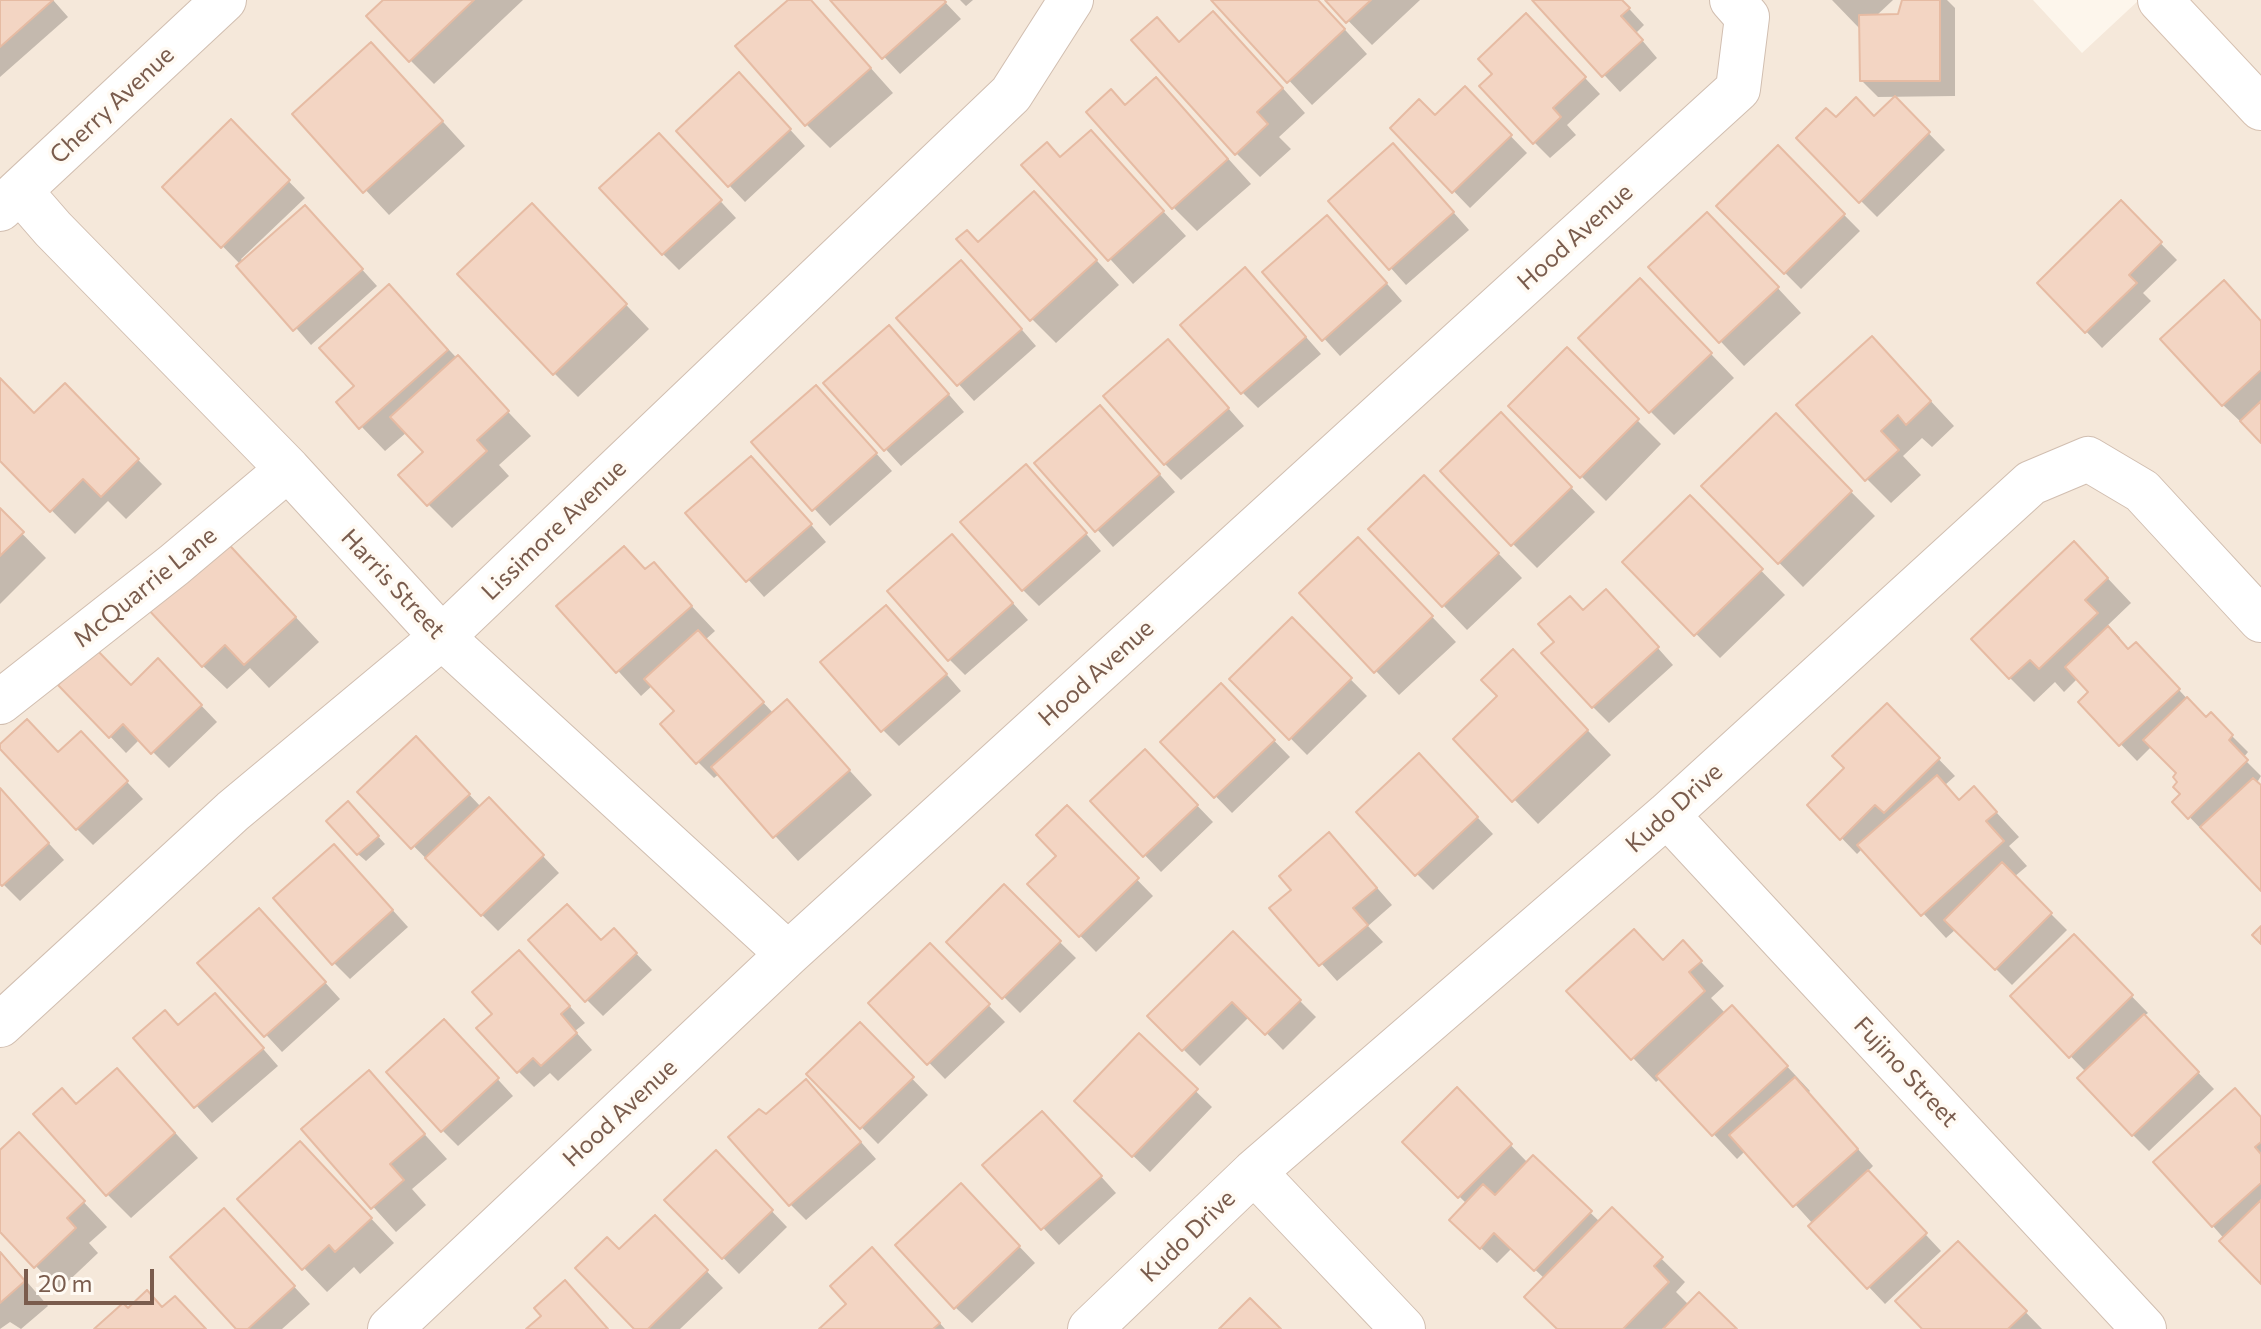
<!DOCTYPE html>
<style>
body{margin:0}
#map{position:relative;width:2261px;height:1329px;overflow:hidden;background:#fdf6ec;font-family:Commissioner,sans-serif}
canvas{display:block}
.scale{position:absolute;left:24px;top:1269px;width:130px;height:36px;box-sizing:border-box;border:4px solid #7a5c4d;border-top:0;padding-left:10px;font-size:24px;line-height:28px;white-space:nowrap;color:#7a5c4d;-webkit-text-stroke:6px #fffaf3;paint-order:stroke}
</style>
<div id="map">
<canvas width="2261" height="1329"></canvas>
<div class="scale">20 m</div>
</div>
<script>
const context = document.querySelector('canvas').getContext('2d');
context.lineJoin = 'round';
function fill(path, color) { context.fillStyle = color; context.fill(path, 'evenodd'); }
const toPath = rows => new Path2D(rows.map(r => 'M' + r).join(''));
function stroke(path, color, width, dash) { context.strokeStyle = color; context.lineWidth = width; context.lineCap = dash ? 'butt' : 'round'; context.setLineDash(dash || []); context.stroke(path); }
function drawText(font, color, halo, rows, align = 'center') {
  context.font = font + ' Commissioner,sans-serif'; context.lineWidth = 7; context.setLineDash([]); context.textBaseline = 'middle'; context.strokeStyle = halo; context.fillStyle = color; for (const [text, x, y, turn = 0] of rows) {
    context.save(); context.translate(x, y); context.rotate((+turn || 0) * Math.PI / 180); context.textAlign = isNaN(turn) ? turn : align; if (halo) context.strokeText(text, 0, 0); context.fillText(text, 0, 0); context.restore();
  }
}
const residential = toPath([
 [0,0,2033,0,2082,53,2139,0,2261,0,2261,1329,0,1329]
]);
const shadow = toPath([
 [0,0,53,0,68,17,0,77],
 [386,0,523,0,434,84,410,60],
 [791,0,810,0,893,93,830,148,806,124],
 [832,0,943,0,961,19,900,74],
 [960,0,973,0,966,6],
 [1214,0,1318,0,1367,54,1312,105],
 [1328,0,1420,0,1372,45],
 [1535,0,1621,0,1644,25,1636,33,1657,58,1620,92],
 [1832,0,1893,0,1876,16,1900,16,1904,0,1947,0,1955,8,1955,96,1878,97,1862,81,1861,30],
 [1542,32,1600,94,1567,125,1576,135,1550,158,1534,142],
 [1237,37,1305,113,1279,137,1291,149,1260,177,1236,153],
 [395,69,465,146,389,215,295,114],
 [1465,89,1527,153,1470,208,1393,128,1435,118],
 [755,91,805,146,745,202,678,131],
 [1895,99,1945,150,1877,217,1798,138,1836,120,1875,119],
 [1179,104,1251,184,1197,231,1173,207,1126,107],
 [231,122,305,198,241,259,244,262,321,224,377,286,311,345,241,265,165,187],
 [1091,133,1186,236,1133,284,1024,165,1061,159],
 [1778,148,1860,231,1801,289,1719,206],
 [675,152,736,218,679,270,663,254],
 [1409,162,1469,230,1406,285,1331,201],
 [2121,203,2177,260,2143,293,2151,301,2102,348,2040,283],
 [1058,218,1119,285,1056,343,1032,319,978,244],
 [555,230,649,329,578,397,554,373],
 [1343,233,1402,301,1340,356,1264,272],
 [1731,238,1801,313,1744,366,1650,267],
 [977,278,1036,346,974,401,899,318],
 [1261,286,1321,354,1258,408,1242,392],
 [1664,305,1734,378,1674,435,1650,411],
 [412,311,531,436,499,465,509,476,452,528,428,504,425,452,407,432,385,451,338,402,357,386],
 [2261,322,2261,441,2223,405,2163,339],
 [1872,338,1954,426,1932,447,1922,438,1903,456,1921,475,1891,503,1867,479],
 [905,344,964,412,901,466,826,383],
 [1567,350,1661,444,1606,501,1511,406],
 [1184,358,1244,426,1181,480,1165,464],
 [0,380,34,415,65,386,162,484,126,519,108,501,75,534,0,458],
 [832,404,892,471,830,526,754,442],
 [1776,416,1875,516,1803,587,1704,486],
 [1116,424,1175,492,1113,547,1037,463],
 [1524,439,1595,512,1537,568,1513,544],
 [767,474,826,542,764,597,688,513],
 [1042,483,1101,551,1039,606,1023,590],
 [1690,498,1785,595,1720,658,1625,562],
 [1448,501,1522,578,1467,630,1370,529],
 [0,511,46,558,0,604],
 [968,553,1028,620,965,675,949,659],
 [245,563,319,642,269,688,250,668,227,689,203,666],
 [1382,564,1456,642,1399,695,1376,671],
 [653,565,715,631,705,640,774,714,787,702,872,795,798,861,719,774,714,778,698,762,677,711,653,685,641,696,559,606,646,571],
 [2098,568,2131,603,2108,625,2120,638,2118,640,2129,651,2152,661,2206,719,2211,715,2248,752,2243,758,2261,776,2256,784,2261,788,2261,888,2207,832,2205,833,2175,802,2183,795,2179,773,2152,746,2137,761,2080,702,2091,692,2078,678,2064,692,2055,682,2034,702,2010,678],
 [1622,608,1673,665,1609,723,1593,707,1583,613],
 [1292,620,1367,696,1307,755,1232,679],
 [902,623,961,691,899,746,883,730],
 [1536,676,1611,755,1538,824,1456,739],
 [174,677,217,722,169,768,140,739,126,753,61,685,131,688],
 [1221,686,1290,757,1232,813,1163,742],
 [1887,706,1955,776,1945,785,1961,801,1974,788,2019,837,2009,846,2027,866,2014,877,2067,930,2012,985,1956,929,1946,938,1863,848,1857,854,1810,805,1847,768],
 [97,750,143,799,93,845,77,829,59,755],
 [432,755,481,807,505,816,559,873,498,931,360,792],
 [1161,768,1213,822,1161,872,1093,801],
 [1435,772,1493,834,1433,890,1417,874],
 [0,790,64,860,20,901,0,881],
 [1067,808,1153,896,1096,952,1030,884,1059,856],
 [355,811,385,844,366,861,358,854],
 [1345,851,1392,905,1368,926,1383,942,1337,981,1272,908],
 [350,863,408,927,350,979,334,963],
 [1004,887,1076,958,1020,1013,949,942],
 [275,927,340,999,282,1052,200,963],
 [1233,934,1316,1017,1283,1050,1250,1016,1200,1066,1150,1016],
 [2074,937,2148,1013,2144,1016,2214,1089,2149,1151,2133,1135,2086,1072,2012,996],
 [601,942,630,947,652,970,603,1016,587,1000],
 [1683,943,1724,986,1711,998,1725,1013,1755,1032,1810,1091,1808,1093,1873,1166,1867,1172,1941,1251,1885,1304,1811,1226,1813,1224,1746,1150,1737,1159,1661,1078,1656,1082,1569,991,1663,961],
 [930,946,1005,1022,945,1079,871,1003],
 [535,968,585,1023,575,1031,592,1050,558,1081,550,1073,534,1087,518,1071,494,1014],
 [231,1012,278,1066,212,1123,136,1038],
 [860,1025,928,1095,878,1144,809,1074],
 [1139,1036,1212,1107,1150,1172,1093,1117],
 [460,1038,513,1096,458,1146,442,1130],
 [369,1073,447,1159,412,1189,426,1205,396,1232,304,1130],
 [1457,1090,1528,1163,1533,1158,1600,1222,1612,1210,1685,1282,1676,1292,1689,1305,1734,1329,1559,1329,1545,1279,1512,1248,1497,1263,1468,1236,1467,1204,1404,1142],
 [141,1095,198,1158,131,1218,107,1194,77,1106],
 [822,1098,876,1159,806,1220,790,1204,767,1116],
 [2261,1118,2261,1281,2213,1226],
 [1058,1129,1116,1193,1059,1245,985,1165],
 [0,1153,43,1159,107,1227,89,1243,98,1253,59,1290,0,1229],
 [716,1153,787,1227,739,1274,667,1200],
 [323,1167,394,1243,360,1274,354,1267,327,1292,304,1268],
 [977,1202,1035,1263,972,1323,955,1307],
 [655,1218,723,1288,680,1329,637,1329,619,1252],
 [240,1227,310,1304,282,1329,238,1329],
 [1958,1243,2042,1329,1924,1329],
 [0,1251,48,1306,21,1329,10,1322,0,1329],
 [896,1274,945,1329,822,1329]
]);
const building = toPath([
 [0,0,53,0,0,47,0,0],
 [383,0,474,0,409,62,366,16,383,0],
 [788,0,811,0,871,68,805,126,735,46,788,0],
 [830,0,944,0,946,2,882,59,830,0],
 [1211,0,1318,0,1345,29,1287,83,1211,0],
 [1325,0,1371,0,1346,23,1325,0],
 [1532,0,1622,0,1630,8,1621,16,1643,40,1602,77,1532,0],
 [1902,0,1940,0,1940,81,1860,81,1859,15,1898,14,1902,0],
 [1213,11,1283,88,1257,112,1268,124,1235,155,1131,40,1157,17,1179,42,1213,11],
 [1526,13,1586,77,1553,108,1561,117,1533,144,1479,86,1492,74,1478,59,1526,13],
 [371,42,443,121,363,193,292,114,371,42],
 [739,72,791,129,728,187,676,131,739,72],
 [1156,77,1228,159,1172,209,1086,112,1111,89,1125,105,1156,77],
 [1465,86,1512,135,1452,193,1390,128,1419,99,1435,115,1465,86],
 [1895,96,1930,132,1859,203,1796,138,1826,108,1836,117,1856,97,1874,116,1895,96],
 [231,119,290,180,221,248,162,187,231,119],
 [1091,130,1164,211,1108,261,1021,165,1047,142,1060,157,1091,130],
 [659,133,722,200,662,255,599,188,659,133],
 [1393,143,1454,212,1389,270,1328,201,1393,143],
 [1778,145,1845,214,1784,274,1716,206,1778,145],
 [1034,191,1097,260,1030,321,956,239,967,230,978,242,1034,191],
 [2121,200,2162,242,2129,275,2137,283,2085,333,2037,283,2121,200],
 [532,203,627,304,553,375,457,274,532,203],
 [305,205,363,269,293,331,236,266,305,205],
 [1707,212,1779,287,1719,343,1648,267,1707,212],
 [1327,215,1387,283,1322,341,1262,272,1327,215],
 [961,260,1022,329,957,386,896,318,961,260],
 [1245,267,1306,337,1241,394,1180,325,1245,267],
 [1640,278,1712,353,1649,413,1578,338,1640,278],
 [2224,280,2261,321,2261,370,2222,406,2160,339,2224,280],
 [389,284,448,350,359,429,336,402,354,386,319,348,389,284],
 [889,325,949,394,884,451,823,383,889,325],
 [1872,336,1931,401,1906,425,1898,415,1881,431,1899,450,1865,481,1796,405,1872,336],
 [1168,339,1229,408,1164,465,1103,396,1168,339],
 [1567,347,1639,419,1580,478,1508,406,1567,347],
 [458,355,509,411,477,440,487,451,427,506,398,475,423,452,390,417,458,355],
 [0,378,34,413,65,383,139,459,101,497,83,479,50,512,0,461,0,378],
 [816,385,877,453,812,511,751,442,816,385],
 [2261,401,2261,443,2240,421,2261,401],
 [1100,405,1160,474,1095,532,1034,463,1100,405],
 [1501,412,1572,487,1511,546,1440,471,1501,412],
 [1776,413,1852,491,1778,564,1701,486,1776,413],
 [751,456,812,524,746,582,685,513,751,456],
 [1026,464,1087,533,1022,591,960,522,1026,464],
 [1424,475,1499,553,1442,607,1368,529,1424,475],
 [1690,495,1763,569,1694,636,1622,562,1690,495],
 [0,508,24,532,0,556,0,508],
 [952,534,1013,603,948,661,887,591,952,534],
 [221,536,296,617,244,665,225,645,202,667,146,607,221,536],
 [1358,537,1433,616,1374,673,1299,593,1358,537],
 [2074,541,2108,578,2085,600,2098,613,2039,669,2030,660,2009,679,1971,639,2074,541],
 [624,546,645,569,654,562,692,606,616,673,556,606,624,546],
 [1606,589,1659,647,1592,708,1541,653,1554,642,1538,624,1570,596,1583,610,1606,589],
 [886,605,947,674,881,732,820,662,886,605],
 [1292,617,1352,678,1289,740,1229,679,1292,617],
 [2108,626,2128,649,2136,642,2180,689,2119,746,2078,702,2088,692,2065,667,2108,626],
 [698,630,764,702,696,764,660,724,674,711,644,679,698,630],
 [96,649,131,685,158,658,202,705,151,754,123,724,109,738,58,685,96,649],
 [1513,649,1588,730,1512,802,1453,739,1497,696,1481,680,1513,649],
 [1221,683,1275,740,1214,798,1160,742,1221,683],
 [2187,697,2206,717,2211,712,2233,735,2229,740,2248,760,2188,819,2172,802,2180,794,2173,787,2177,782,2173,777,2176,773,2143,740,2187,697],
 [787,699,850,770,773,838,711,767,787,699],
 [1887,703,1940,758,1884,813,1875,805,1840,840,1807,805,1844,768,1832,756,1887,703],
 [27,719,58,752,81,731,128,781,76,830,0,749,0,744,27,719],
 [416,736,470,794,411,849,357,792,416,736],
 [1145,749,1198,805,1143,857,1090,801,1145,749],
 [1419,753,1478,817,1415,876,1356,812,1419,753],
 [1937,775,1959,800,1974,786,1997,812,1986,821,2004,841,1921,916,1857,845,1937,775],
 [2253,778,2261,785,2261,891,2200,827,2253,778],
 [0,788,49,843,2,886,0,884,0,788],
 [489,797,544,855,481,916,425,858,489,797],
 [348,801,379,836,357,855,326,821,348,801],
 [1067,805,1139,878,1079,937,1027,884,1056,856,1036,835,1067,805],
 [1329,832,1377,888,1353,908,1368,925,1319,966,1269,908,1291,890,1279,876,1329,832],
 [334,844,393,910,332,965,273,898,334,844],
 [2002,862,2052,913,1995,970,1944,920,2002,862],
 [1004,884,1061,941,1002,999,946,942,1004,884],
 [567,904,601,940,614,928,637,953,585,1002,528,940,567,904],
 [259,908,326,982,264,1037,197,963,259,908],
 [2261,926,2261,944,2252,935,2261,926],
 [1634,929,1663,960,1683,940,1702,961,1689,972,1705,991,1631,1060,1566,991,1634,929],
 [1233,931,1301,1000,1265,1035,1232,1002,1182,1051,1147,1016,1233,931],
 [2074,934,2133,995,2069,1058,2010,996,2074,934],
 [930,943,990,1004,927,1065,868,1003,930,943],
 [519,950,570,1006,561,1014,577,1033,541,1066,533,1058,517,1073,476,1028,492,1014,472,992,519,950],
 [215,993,264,1048,194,1108,133,1038,165,1010,178,1025,215,993],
 [1732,1005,1788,1066,1712,1136,1656,1076,1732,1005],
 [2144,1014,2199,1072,2132,1136,2077,1078,2144,1014],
 [444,1019,499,1078,441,1132,386,1072,444,1019],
 [860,1022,914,1077,860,1129,806,1074,860,1022],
 [1139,1033,1198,1089,1132,1157,1074,1101,1139,1033],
 [117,1068,175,1133,106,1196,33,1114,62,1088,76,1104,117,1068],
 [369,1070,425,1134,390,1164,404,1180,371,1209,301,1129,369,1070],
 [1795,1077,1858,1149,1793,1207,1729,1135,1795,1077],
 [806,1079,861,1142,789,1206,728,1137,759,1109,766,1114,806,1079],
 [1457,1087,1512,1144,1458,1198,1402,1142,1457,1087],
 [2235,1088,2261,1117,2261,1142,2255,1147,2261,1154,2261,1183,2212,1227,2153,1162,2235,1088],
 [1042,1111,1102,1176,1041,1230,982,1165,1042,1111],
 [19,1132,85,1201,67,1218,76,1228,34,1268,0,1232,0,1150,19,1132],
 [300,1141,372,1218,335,1252,329,1245,302,1270,237,1199,300,1141],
 [716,1150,773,1210,722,1259,664,1200,716,1150],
 [1533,1155,1592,1211,1534,1271,1494,1233,1480,1249,1449,1220,1483,1184,1495,1195,1533,1155],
 [1868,1170,1927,1233,1867,1289,1808,1226,1868,1170],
 [961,1183,1020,1246,954,1309,895,1245,961,1183],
 [2261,1200,2261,1284,2219,1241,2261,1200],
 [1612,1207,1663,1257,1654,1266,1669,1282,1623,1329,1557,1329,1524,1297,1612,1207],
 [224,1208,295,1286,248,1329,236,1329,170,1257,224,1208],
 [655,1215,708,1270,648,1329,634,1329,575,1268,607,1237,619,1249,655,1215],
 [1958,1241,2027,1311,2008,1329,1922,1329,1895,1301,1958,1241],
 [872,1247,940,1323,933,1329,819,1329,846,1304,830,1286,872,1247],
 [0,1252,25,1281,0,1303,0,1252],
 [565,1280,608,1329,526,1329,541,1316,534,1308,565,1280],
 [147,1290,162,1307,175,1296,206,1329,94,1329,123,1303,128,1308,147,1290],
 [1699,1292,1737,1329,1663,1329,1699,1292],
 [1250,1298,1281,1329,1219,1329,1250,1298]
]);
const street = toPath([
 [20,191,53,229,288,469,442,637,788,954],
 [0,209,224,0],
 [0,702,174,565,288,469],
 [1667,815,2144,1329],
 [0,1025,233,811,442,637,1011,94,1071,0],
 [1254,1172,1403,1329],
 [390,1329,788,954,1738,89,1747,17,1732,0],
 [1090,1329,1254,1172,1667,815,2031,483,2088,459,2142,491,2261,620]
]);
const secondary = toPath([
 [2160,0,2261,108]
]);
const streetNames = [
 ["Cherry Avenue",112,105,-43],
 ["Hood Avenue",1575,237,-42],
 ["Lissimore Avenue",554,530,-44],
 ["Harris Street",393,584,47],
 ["McQuarrie Lane",145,587,-39],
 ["Hood Avenue",1096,673,-42],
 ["Kudo Drive",1674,808,-42],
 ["Fujino Street",1906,1072,47],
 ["Hood Avenue",620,1113,-43],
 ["Kudo Drive",1188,1236,-44]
];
fill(residential, '#f5e8da');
fill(shadow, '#0003');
fill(building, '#f3d5c3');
stroke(building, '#e6bba3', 2);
stroke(street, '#d1beb0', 46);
stroke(secondary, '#d6c0b0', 46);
stroke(street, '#fff', 44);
stroke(secondary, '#fff', 44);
drawText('24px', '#7a5c4d', '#fffaf3', streetNames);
</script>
